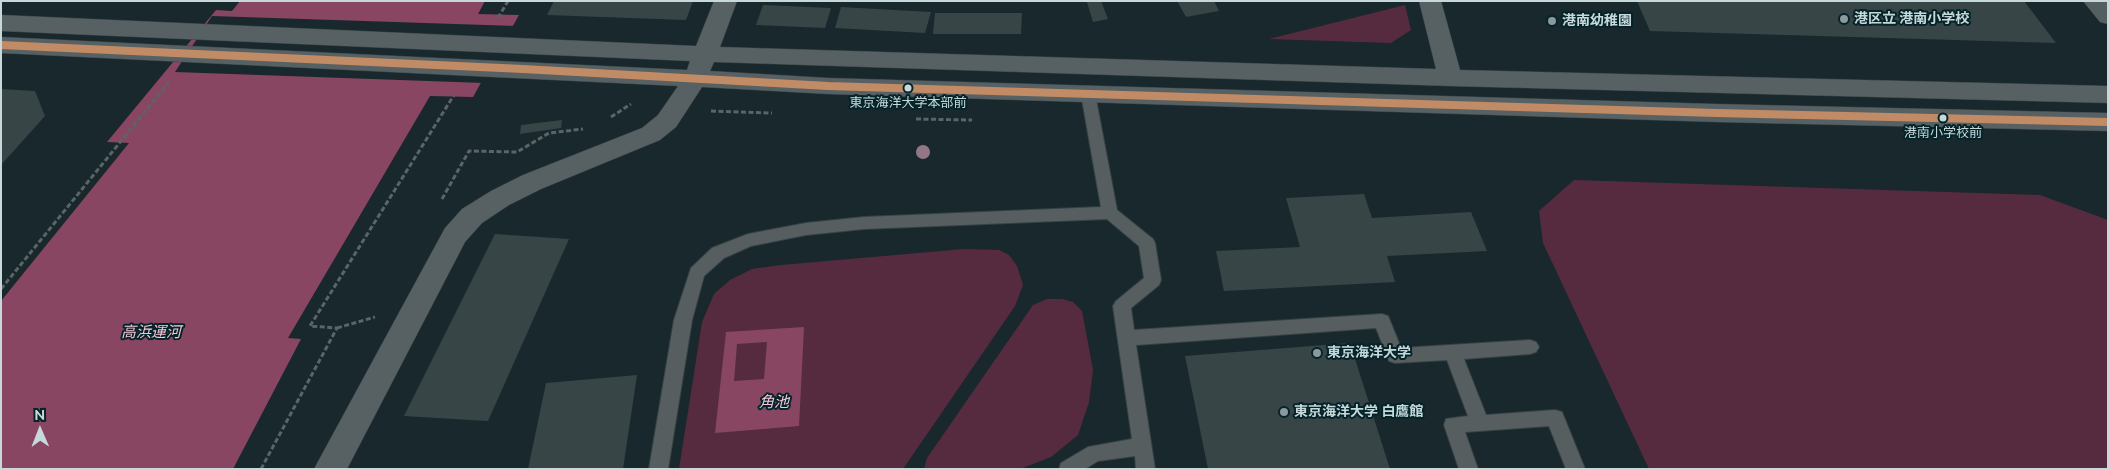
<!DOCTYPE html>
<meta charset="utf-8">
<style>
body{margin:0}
#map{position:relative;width:2109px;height:470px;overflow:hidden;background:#18282c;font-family:Raleway,sans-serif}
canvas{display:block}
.frame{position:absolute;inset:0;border:2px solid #c7d8db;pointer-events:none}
.north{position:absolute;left:15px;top:405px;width:50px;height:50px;-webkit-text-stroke:4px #052429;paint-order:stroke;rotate:359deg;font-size:14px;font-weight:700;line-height:20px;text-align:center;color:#c7d8db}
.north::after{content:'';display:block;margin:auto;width:18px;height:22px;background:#c7d8db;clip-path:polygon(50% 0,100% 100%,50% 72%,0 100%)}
</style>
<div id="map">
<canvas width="2109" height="470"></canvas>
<div class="frame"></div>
<div class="north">N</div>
</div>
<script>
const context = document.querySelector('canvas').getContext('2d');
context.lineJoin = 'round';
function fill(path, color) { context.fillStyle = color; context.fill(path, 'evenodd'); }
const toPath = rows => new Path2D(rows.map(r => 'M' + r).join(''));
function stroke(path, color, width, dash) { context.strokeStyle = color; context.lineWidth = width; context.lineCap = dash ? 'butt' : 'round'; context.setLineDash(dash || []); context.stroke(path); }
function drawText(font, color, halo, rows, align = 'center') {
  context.font = font + ' Raleway,"Noto Sans JP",sans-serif'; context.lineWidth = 4; context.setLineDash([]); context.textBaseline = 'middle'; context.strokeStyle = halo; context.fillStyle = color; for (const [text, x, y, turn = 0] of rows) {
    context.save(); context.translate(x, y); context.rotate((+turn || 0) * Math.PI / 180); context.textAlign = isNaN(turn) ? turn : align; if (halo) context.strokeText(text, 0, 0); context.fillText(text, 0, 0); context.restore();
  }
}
const green = toPath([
 [1405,5,1411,30,1391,43,1269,39],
 [1574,180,2040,195,2108,220,2108,469,1649,469,1543,243,1539,211],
 [964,249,999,250,1009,255,1017,266,1023,285,1015,306,903,469,679,469,702,322,714,294,730,280,752,269,781,265],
 [1047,299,1062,299,1073,302,1082,311,1093,370,1089,402,1078,435,1051,457,1020,469,924,469,927,458,1033,305]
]);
const water = toPath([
 [240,1,485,1,478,14,519,15,473,97,430,96,288,338,301,339,233,469,1,469,1,301,129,143,107,142,216,10,232,11],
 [804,327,799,426,715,433,726,332],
 [767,342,764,379,734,381,737,344]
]);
const pier = toPath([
 [212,16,516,26,484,83,175,72]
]);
const building = toPath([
 [554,1,693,1,686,20,547,15],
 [1101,1,1108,19,1093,22,1087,2],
 [1177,1,1214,1,1219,11,1186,17],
 [1637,1,2024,1,2056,43,1650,31],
 [763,5,831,8,825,28,756,25],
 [841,7,931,12,925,33,835,28],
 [935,13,1022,13,1021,34,933,34],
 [1,89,35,91,45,116,1,165],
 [562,120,561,128,520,134,521,125],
 [1364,194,1372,218,1471,212,1487,251,1387,256,1395,282,1224,291,1216,251,1300,247,1286,198],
 [495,234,569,239,488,421,404,416],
 [1350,343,1390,469,1208,469,1185,356],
 [637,375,623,469,528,469,546,383]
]);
const path = toPath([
 [498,18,508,1],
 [711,111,772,113],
 [611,117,631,104],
 [916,119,972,120],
 [442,199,469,151,517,152,549,133,583,129],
 [1,289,169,82],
 [337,328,375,317],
 [261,469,337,328,310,326,454,95]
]);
const lane = toPath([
 [1088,89,1095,94,1117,210,1153,239,1155,243,1161,280,1159,285,1131,308,1134,330,1382,314,1388,316,1401,348,1530,340,1536,342,1539,347,1536,352,1530,354,1464,359,1486,415,1555,410,1562,412,1585,469,1566,469,1549,426,1465,432,1478,469,1459,469,1444,425,1446,419,1468,416,1447,360,1395,363,1389,361,1376,328,1136,345,1155,469,1136,469,1135,456,1098,461,1085,469,1059,469,1061,463,1088,447,1132,439,1113,306,1116,301,1144,278,1139,246,1107,219,864,229,806,235,751,246,724,258,704,276,692,320,668,469,649,469,674,320,691,268,712,248,748,234,806,223,864,217,1101,207,1081,94,1088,89]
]);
const secondary = toPath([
 [714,1,737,1,720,47,1436,69,1419,1,1441,1,1460,70,2108,86,2108,103,1450,86,714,62,710,71,828,78,1716,104,2108,113,2108,131,1716,122,828,94,702,87,676,127,660,140,541,189,509,205,482,223,465,242,347,469,314,469,445,228,462,209,491,191,523,175,642,128,658,115,678,86,1,53,1,37,687,70,690,61,1,31,1,15,696,46,714,1]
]);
const primary = toPath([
 [2083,1,2107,1,2108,24,2100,22,2083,1]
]);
const bus1 = toPath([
 [1,45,523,69,828,86,1716,113,2108,122]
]);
const trees = [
 [923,152]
];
const markers = [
 [1844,19,5,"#8a9a9e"],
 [1552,21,5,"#8a9a9e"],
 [908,88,4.5,"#c7d8db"],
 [1943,118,4.5,"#c7d8db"],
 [1317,353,5,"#8a9a9e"],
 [1284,412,5,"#8a9a9e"]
];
const busNames = [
 ["東京海洋大学本部前",908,103],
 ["港南小学校前",1943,133]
];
const poiNames = [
 ["港区立 港南小学校",1854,19],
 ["港南幼稚園",1562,21],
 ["東京海洋大学",1327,353],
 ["東京海洋大学 白鷹館",1294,412]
];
const waterNames = [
 ["高浜運河",151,332],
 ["角池",774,402]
];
fill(green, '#572b3f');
fill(water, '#884663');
fill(pier, '#18282c');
fill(building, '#374547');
stroke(lane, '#364346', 2);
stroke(secondary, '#364346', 1);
stroke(primary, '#364346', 1);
stroke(path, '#5b6466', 3, [5, 2.5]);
fill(lane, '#575e60');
fill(secondary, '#576063');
fill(primary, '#545f62');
stroke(bus1, '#c18c65', 8);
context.fillStyle = '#947786';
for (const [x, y] of trees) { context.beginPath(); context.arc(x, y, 7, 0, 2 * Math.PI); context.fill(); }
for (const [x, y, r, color] of markers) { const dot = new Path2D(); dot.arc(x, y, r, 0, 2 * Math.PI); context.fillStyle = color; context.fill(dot); stroke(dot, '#052429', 2); }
drawText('13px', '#c7d8db', '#052429', busNames);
drawText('bold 14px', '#c7d8db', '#052429', poiNames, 'left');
drawText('italic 15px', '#f5c8d8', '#052429', waterNames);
</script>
